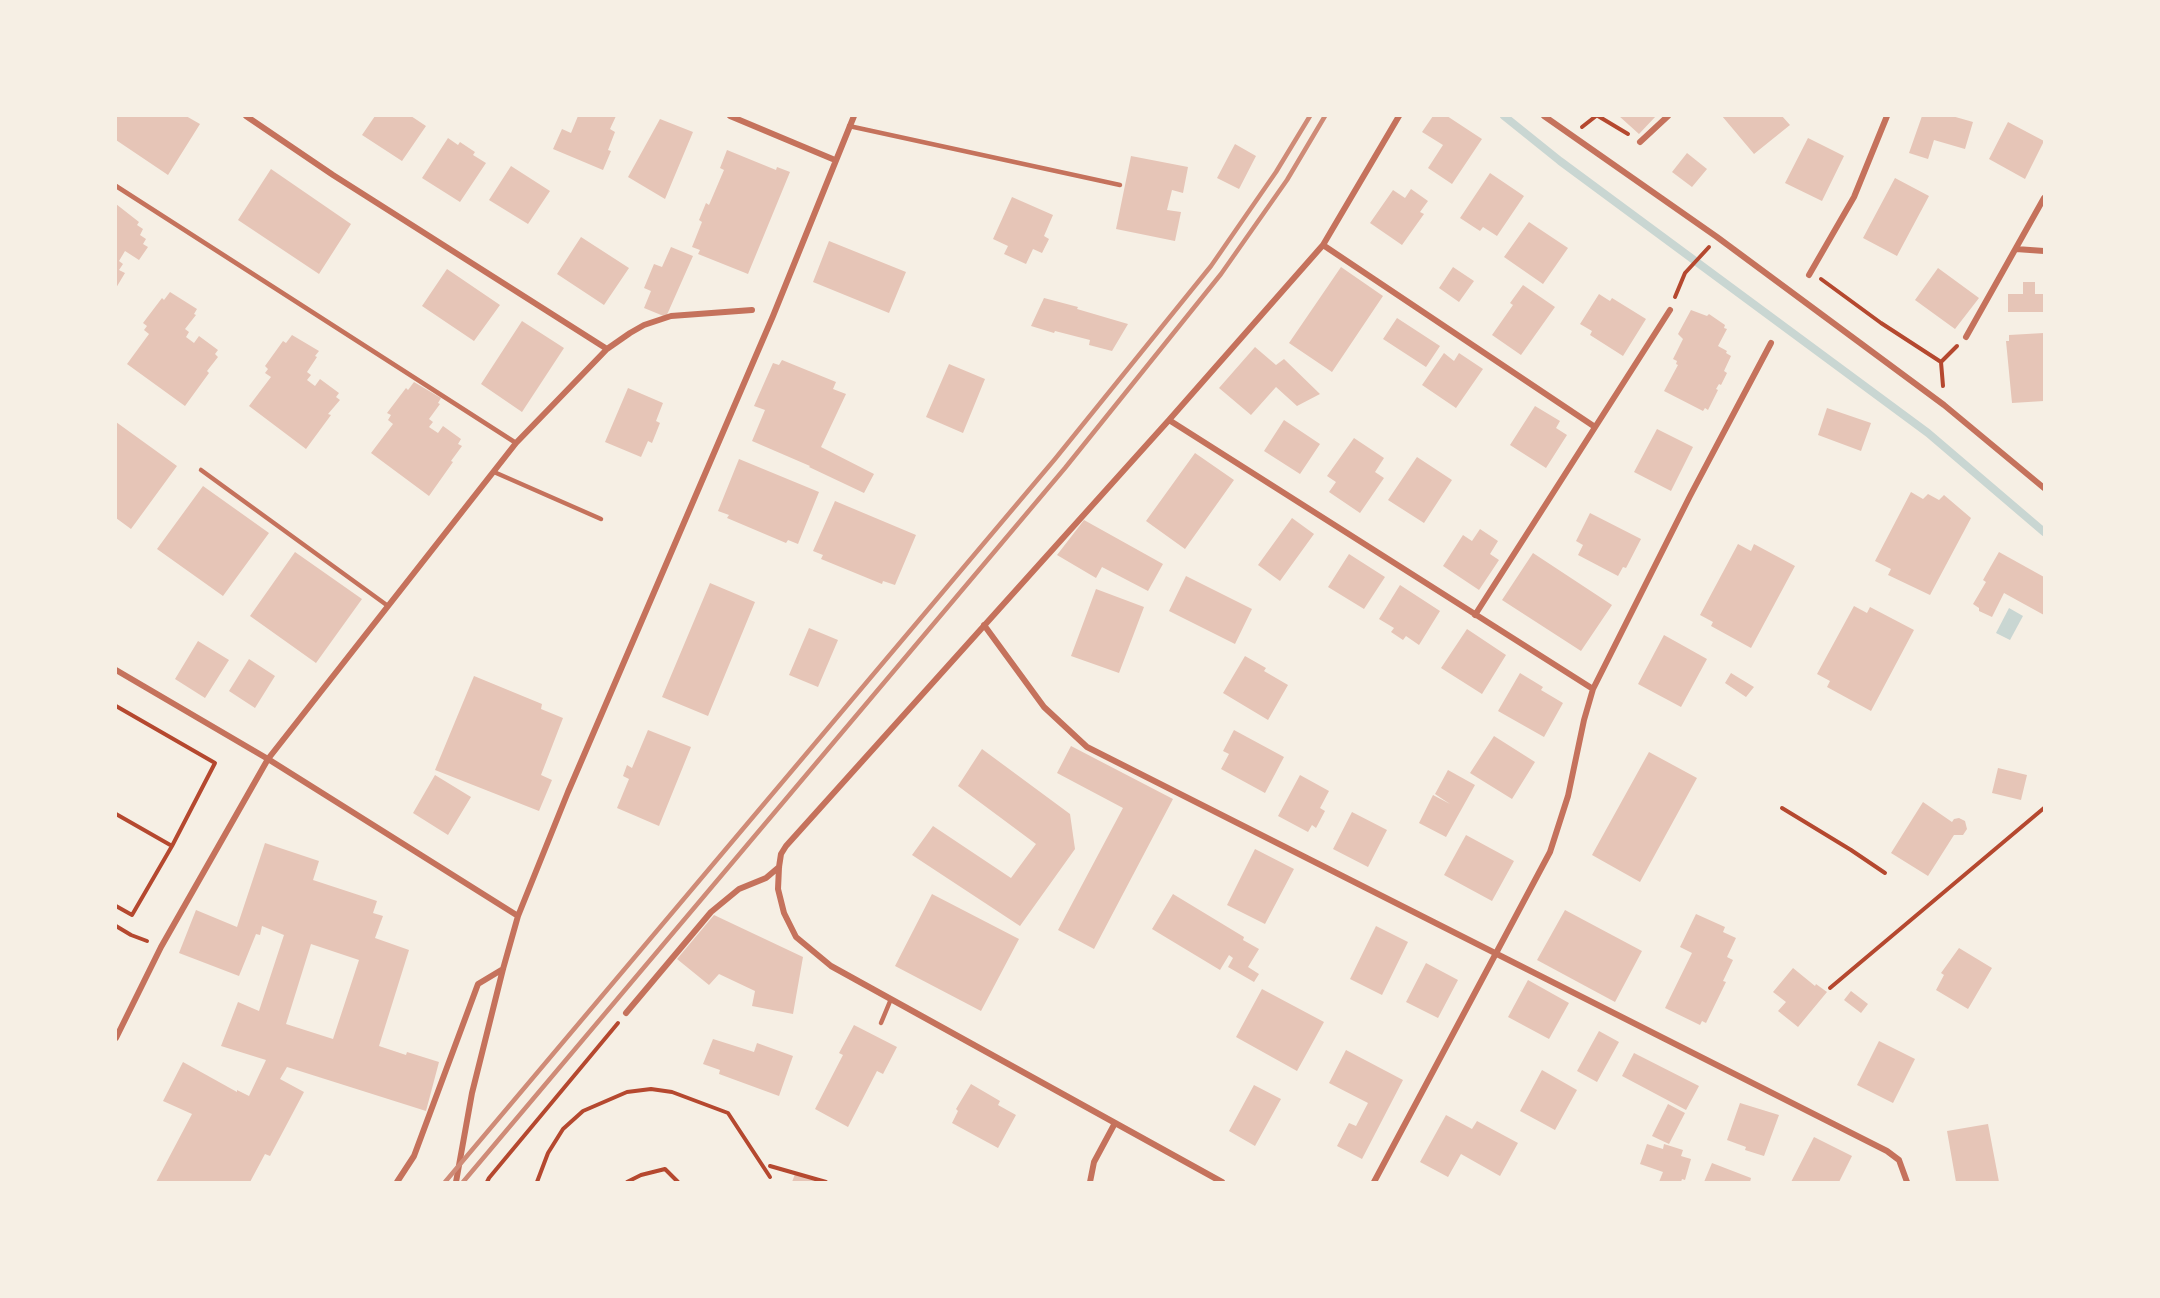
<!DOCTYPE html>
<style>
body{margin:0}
#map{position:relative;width:2160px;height:1298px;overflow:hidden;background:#f6efe4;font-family:"Golos Text",sans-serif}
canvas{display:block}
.frame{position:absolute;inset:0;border:117px solid #f6efe4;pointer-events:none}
</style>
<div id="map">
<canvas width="2160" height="1298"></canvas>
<div class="frame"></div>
</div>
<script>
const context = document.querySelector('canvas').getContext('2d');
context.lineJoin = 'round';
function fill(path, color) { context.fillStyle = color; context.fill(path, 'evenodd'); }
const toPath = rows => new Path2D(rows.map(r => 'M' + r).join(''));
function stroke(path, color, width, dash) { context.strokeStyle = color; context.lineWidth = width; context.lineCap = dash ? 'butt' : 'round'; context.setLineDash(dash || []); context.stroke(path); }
const water = toPath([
 [2009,608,2023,616,2010,640,1996,633]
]);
const stream = toPath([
 [1504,116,1560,161,1928,433,2044,532]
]);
const building = toPath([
 [116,116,186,116,200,124,168,175,116,140],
 [375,116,411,116,426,126,402,161,362,135],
 [578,116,616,116,610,129,615,132,608,150,611,151,603,170,553,149,562,129,571,133],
 [1433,116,1447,116,1482,139,1452,184,1428,168,1443,145,1422,132],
 [1619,116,1656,116,1639,134],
 [1722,116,1782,116,1790,125,1754,154],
 [1922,116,1952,116,1973,122,1965,149,1934,140,1928,159,1909,153],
 [660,119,693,132,665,199,628,177],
 [2008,122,2044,141,2025,179,1989,159],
 [448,138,458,145,460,142,475,152,473,155,486,163,460,202,422,178],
 [1808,138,1844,156,1822,201,1785,183],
 [1235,144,1256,156,1239,189,1217,178],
 [727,150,776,170,777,167,790,172,748,274,698,254,700,250,692,247,702,222,699,220,706,203,709,205,724,170,720,168],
 [1687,153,1707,169,1692,187,1672,172],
 [1131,156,1188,167,1183,193,1172,190,1167,210,1181,212,1175,241,1116,229],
 [511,166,550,191,528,224,489,200],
 [271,169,351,224,319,274,238,220],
 [1490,173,1524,196,1497,236,1483,227,1480,231,1460,218],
 [1895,178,1929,196,1897,256,1863,238],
 [1411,189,1428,201,1420,212,1424,214,1402,245,1370,223,1393,190,1405,198],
 [1012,197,1053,215,1044,236,1049,239,1042,253,1033,249,1026,264,1004,254,1008,246,993,239],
 [116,204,139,222,137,225,143,229,140,235,146,239,143,244,148,247,139,260,125,251,119,261,123,264,119,270,125,273,116,288],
 [1529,222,1568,248,1543,284,1504,257],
 [581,237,629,268,604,305,557,274],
 [829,241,906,272,889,313,813,282],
 [671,247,693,256,666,317,644,308,651,291,644,288,654,264,662,267],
 [1341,267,1383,296,1332,372,1289,343],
 [1453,267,1474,281,1459,302,1439,288],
 [1938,268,1979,298,1955,329,1915,300],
 [447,269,500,305,474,341,422,306],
 [2023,282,2035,282,2035,294,2044,294,2044,312,2008,312,2008,294,2023,294],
 [1523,285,1555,307,1521,355,1492,335,1513,305,1510,303],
 [170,292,197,309,194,314,196,315,185,329,189,332,186,337,194,343,199,336,218,350,215,354,218,357,207,371,209,373,185,406,127,364,149,334,144,330,147,326,143,323,162,298,164,300],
 [1599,294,1610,301,1612,298,1646,319,1623,356,1590,335,1592,331,1580,324],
 [1044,298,1078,307,1077,309,1128,324,1112,351,1089,345,1090,340,1055,331,1054,333,1031,326],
 [1691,310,1707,316,1709,314,1725,325,1724,328,1727,329,1718,346,1727,351,1726,353,1731,356,1724,371,1727,373,1721,385,1719,384,1716,389,1718,390,1708,410,1705,408,1703,411,1664,391,1678,365,1676,364,1677,361,1673,359,1683,339,1678,334],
 [1397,318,1440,346,1426,367,1383,339],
 [522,321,564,348,522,412,481,384],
 [2044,333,2044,401,2012,403,2006,341,2009,341,2009,335],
 [292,335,319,351,315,356,317,357,307,372,311,375,307,380,315,386,320,379,339,393,336,397,340,400,328,414,331,415,306,449,249,406,271,377,265,373,268,369,265,366,283,341,286,343],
 [1255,347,1276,365,1284,359,1320,394,1297,406,1276,387,1251,415,1219,388],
 [1444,353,1454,361,1459,353,1483,369,1456,408,1422,385],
 [782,360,836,382,833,389,846,394,821,447,874,474,864,493,809,467,810,466,752,441,765,410,754,406,773,363,779,365],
 [949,364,985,379,963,433,926,417],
 [414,382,441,398,438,403,440,404,429,419,433,422,429,427,438,433,443,426,461,439,458,444,462,446,451,461,453,462,429,496,371,453,393,424,388,420,391,415,387,413,406,388,408,390],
 [628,388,663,403,656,421,660,423,652,443,648,441,641,457,605,442],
 [1535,406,1560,421,1556,428,1567,435,1546,468,1510,445],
 [1827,408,1871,423,1861,451,1818,435],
 [1284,420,1320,444,1300,474,1264,451],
 [116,422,177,466,131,529,116,518],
 [1657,429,1693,447,1671,491,1634,472],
 [1354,438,1384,458,1375,472,1384,478,1360,513,1329,492,1336,482,1327,476],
 [1195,453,1234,480,1185,549,1146,521],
 [1417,457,1452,480,1424,523,1388,500],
 [739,459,819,492,798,544,788,540,786,543,727,518,729,515,718,511],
 [203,486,269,533,223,596,157,549],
 [1911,492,1923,499,1928,494,1939,500,1944,495,1971,518,1930,595,1888,575,1891,569,1875,561],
 [835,501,916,535,895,585,883,581,882,584,821,559,823,555,813,551],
 [1590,513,1641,539,1626,568,1623,567,1618,576,1578,555,1583,545,1576,541],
 [1292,518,1314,534,1280,581,1258,565],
 [1084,520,1163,564,1148,591,1102,567,1096,578,1057,555],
 [1480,529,1498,541,1490,554,1499,560,1479,590,1443,566,1463,535,1472,541],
 [1738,544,1751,551,1754,544,1795,566,1751,648,1711,626,1713,622,1700,615],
 [295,552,362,599,316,663,250,616],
 [1999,552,2044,577,2044,615,2004,593,1992,617,1979,611,1979,608,1973,604,1986,582,1983,580],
 [1533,553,1612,605,1581,651,1502,600],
 [1349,554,1385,577,1364,609,1328,587],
 [1186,576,1252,609,1235,644,1169,611],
 [710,583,755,602,708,716,662,697],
 [1400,585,1440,611,1419,645,1406,636,1403,640,1391,632,1394,628,1379,619],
 [1096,589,1144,607,1119,673,1071,656],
 [1854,606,1867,613,1870,607,1914,630,1871,711,1827,687,1830,681,1817,674],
 [809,628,838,640,818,687,789,675],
 [1467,629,1506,655,1482,694,1441,668],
 [1664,635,1707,659,1681,707,1638,684],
 [198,641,229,660,205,698,175,679],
 [1245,656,1266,668,1264,671,1288,685,1268,720,1223,693],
 [249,659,275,676,255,708,229,691],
 [1520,673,1543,687,1541,690,1563,703,1544,737,1498,711],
 [1731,673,1754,687,1746,697,1725,683],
 [474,676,542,704,541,709,563,718,541,775,552,780,539,811,435,770],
 [648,730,691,747,659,826,617,808,629,779,623,776,627,765,632,768],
 [1234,730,1284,757,1265,793,1221,769,1229,754,1223,751],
 [1494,736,1535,762,1512,799,1470,773],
 [1071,746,1173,799,1094,949,1058,930,1123,808,1057,773],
 [982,749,1070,814,1075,849,1020,926,912,855,933,826,1011,878,1036,844,958,786],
 [1649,752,1697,778,1640,882,1592,855],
 [1998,768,2027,775,2021,800,1992,793],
 [1448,770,1475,785,1446,837,1419,823,1433,795,1450,804,1435,794],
 [435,775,471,797,448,835,413,813],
 [1300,775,1329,791,1320,808,1325,811,1316,828,1312,825,1308,832,1278,816],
 [1923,802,1952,822,1954,819,1959,818,1965,821,1967,829,1963,835,1954,835,1928,876,1891,853],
 [1352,812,1387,830,1368,867,1333,849],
 [1466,835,1514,861,1492,901,1444,875],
 [265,843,319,861,313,880,377,901,373,913,383,916,375,938,409,950,379,1046,406,1055,407,1052,439,1062,426,1111,287,1067,280,1079,304,1092,270,1156,265,1154,250,1182,156,1182,192,1114,163,1101,183,1062,237,1092,237,1090,249,1096,266,1060,221,1046,238,1002,259,1011,284,935,262,926,260,935,256,934,239,976,179,953,196,910,237,927],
 [311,944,359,960,333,1039,286,1024],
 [1255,849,1294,869,1265,924,1227,905],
 [932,894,1019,939,981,1011,895,966],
 [1173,894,1244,937,1243,940,1259,949,1248,967,1259,974,1254,982,1228,967,1233,958,1229,955,1220,970,1152,929],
 [1565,910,1642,951,1615,1002,1537,960],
 [1696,914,1725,927,1723,932,1736,938,1727,957,1733,960,1723,981,1726,982,1706,1023,1702,1021,1700,1025,1665,1008,1692,953,1680,947],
 [714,915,803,957,793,1014,752,1006,755,991,719,974,709,985,677,959],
 [1376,926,1408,942,1382,995,1350,979],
 [1959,948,1992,968,1968,1009,1936,990,1944,975,1941,973],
 [1426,963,1458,980,1438,1018,1406,1002],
 [1793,968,1815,986,1816,984,1827,992,1798,1027,1778,1011,1786,1002,1773,992],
 [1528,980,1569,1003,1549,1039,1508,1017],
 [1262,989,1324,1022,1297,1071,1236,1037],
 [1851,991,1868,1004,1861,1013,1844,1000],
 [854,1025,897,1047,883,1074,877,1071,848,1127,815,1109,843,1055,839,1053],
 [1599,1031,1619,1042,1597,1082,1577,1071],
 [713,1039,754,1052,757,1043,793,1056,779,1096,719,1074,720,1070,703,1064],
 [1879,1041,1915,1059,1893,1103,1857,1085],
 [1346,1050,1403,1080,1362,1159,1337,1146,1349,1123,1356,1126,1368,1103,1329,1083],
 [1634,1053,1699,1086,1686,1110,1622,1076],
 [1542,1070,1577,1090,1555,1130,1520,1111],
 [971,1084,1000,1101,998,1105,1016,1115,998,1148,952,1123,958,1111,956,1109],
 [1254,1085,1281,1099,1255,1146,1229,1131],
 [1740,1103,1779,1115,1764,1156,1745,1150,1746,1147,1727,1140],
 [1668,1104,1685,1113,1669,1144,1652,1136],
 [1446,1115,1472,1129,1477,1121,1518,1143,1500,1176,1461,1154,1448,1177,1420,1162],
 [1988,1124,1999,1182,1956,1182,1947,1131],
 [1814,1137,1852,1156,1839,1182,1791,1182],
 [1647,1144,1663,1149,1664,1144,1683,1150,1681,1156,1691,1159,1685,1180,1682,1179,1681,1182,1659,1182,1663,1172,1640,1164],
 [1712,1163,1751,1178,1750,1182,1704,1182],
 [795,1174,821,1182,792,1182]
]);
const path = toPath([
 [1598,116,1628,134],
 [1582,127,1596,116],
 [1821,279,1881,323,1941,362],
 [1675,297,1685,273,1709,247],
 [1943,386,1941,362,1957,346],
 [116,706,215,763,172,846],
 [1782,808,1851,850,1885,873],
 [116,814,172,846,132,915,116,906],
 [116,926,131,935,147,941],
 [1830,988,2044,808],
 [770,1166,826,1182],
 [487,1182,489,1178,618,1023],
 [537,1182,548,1153,563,1129,583,1111,627,1092,651,1089,672,1092,728,1113,770,1177],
 [627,1182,641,1175,665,1169,678,1182]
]);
const service = toPath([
 [849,126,1120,185],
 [116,186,516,443],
 [201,470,388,606],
 [494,472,601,519],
 [881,1023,891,999]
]);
const minor = toPath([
 [246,116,333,175,607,349],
 [730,116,835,160],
 [1544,116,1717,237,1944,405,2044,488],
 [1640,142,1668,116],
 [1323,245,1595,427],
 [2016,249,2044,251],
 [1809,275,1854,197,1887,116],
 [1966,337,2044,198],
 [1169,420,1593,689],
 [1475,615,1670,310],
 [984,625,1044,707,1087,747,1887,1151,1899,1160,1907,1182],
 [116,670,268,759,518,916],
 [626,1013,711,912,739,889,766,878,779,867],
 [116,1038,161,947,268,759,516,443,607,349,630,333,644,325,671,316,752,310],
 [397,1182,414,1156,478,984,503,969],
 [456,1182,472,1093,503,969,518,916,568,792,773,316,854,116],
 [1090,1182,1094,1162,1115,1123],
 [1222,1182,831,966,796,937,784,913,778,889,779,867,781,854,786,846,1169,420,1323,245,1399,116],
 [1374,1182,1550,852,1568,796,1584,720,1593,689,1690,496,1771,343]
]);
const rail = toPath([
 [445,1182,1055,459,1211,266,1276,172,1310,116],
 [463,1182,1065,468,1221,274,1287,180,1325,116]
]);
fill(water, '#c9d6d2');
stroke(stream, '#c9d6d2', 8);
fill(building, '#e6c5b7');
stroke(path, '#b5482f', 4);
stroke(service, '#c5725c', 4.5);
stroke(minor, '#c5725c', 6);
stroke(rail, '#cf8b77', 4.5);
</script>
